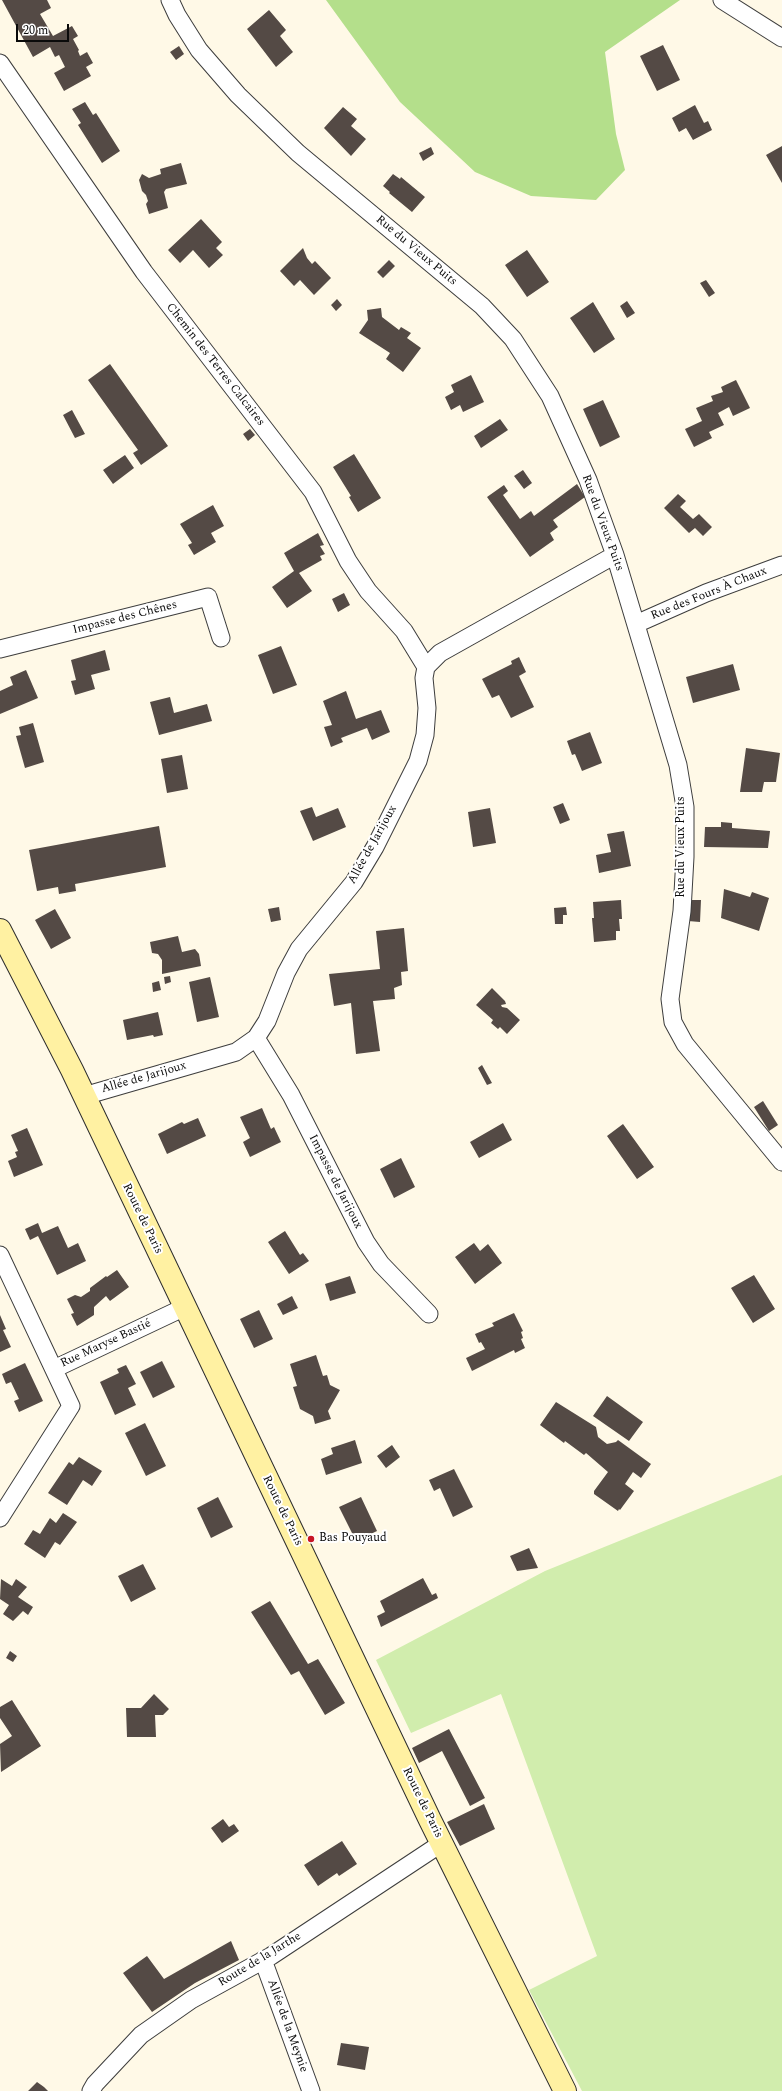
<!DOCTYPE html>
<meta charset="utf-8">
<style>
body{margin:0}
#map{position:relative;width:782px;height:2091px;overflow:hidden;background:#fff9e7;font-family:Spectral,serif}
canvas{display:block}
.scale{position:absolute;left:16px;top:24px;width:53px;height:18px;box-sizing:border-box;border:2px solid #0a0a0a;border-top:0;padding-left:5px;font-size:12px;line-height:14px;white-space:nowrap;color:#0a0a0a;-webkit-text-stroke:3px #fff;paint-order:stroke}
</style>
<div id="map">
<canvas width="782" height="2091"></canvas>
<div class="scale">20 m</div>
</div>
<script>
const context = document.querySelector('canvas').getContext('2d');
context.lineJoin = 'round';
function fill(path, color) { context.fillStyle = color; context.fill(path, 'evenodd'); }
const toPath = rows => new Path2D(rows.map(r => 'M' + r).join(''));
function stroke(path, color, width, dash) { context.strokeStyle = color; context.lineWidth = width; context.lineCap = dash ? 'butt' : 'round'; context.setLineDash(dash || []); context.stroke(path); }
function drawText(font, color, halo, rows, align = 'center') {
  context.font = font + ' Spectral,serif'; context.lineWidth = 4; context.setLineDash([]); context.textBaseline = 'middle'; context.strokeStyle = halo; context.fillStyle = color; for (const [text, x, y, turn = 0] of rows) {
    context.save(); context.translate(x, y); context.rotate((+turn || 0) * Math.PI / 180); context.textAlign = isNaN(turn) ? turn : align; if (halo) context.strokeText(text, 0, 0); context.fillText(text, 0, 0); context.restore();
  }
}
const green = toPath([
 [782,1475,782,2091,582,2091,529,1990,597,1956,501,1694,411,1733,376,1660,545,1571]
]);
const forest = toPath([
 [326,0,680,0,605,52,616,134,625,170,596,200,531,196,475,172,400,102]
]);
const building = toPath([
 [2,0,47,0,51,8,40,14,53,36,72,26,78,36,73,39,79,50,78,51,80,56,87,52,93,63,86,67,91,76,64,91,54,73,65,67,59,55,55,57,50,47,33,57],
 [269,10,286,30,280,36,293,52,276,67,247,29],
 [663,45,680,80,657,91,640,56],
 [179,46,184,54,176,60,170,52],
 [85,102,93,115,96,113,120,151,102,163,78,125,81,123,72,109],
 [695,105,704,123,708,121,712,130,693,140,686,128,679,132,672,118],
 [343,107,357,119,351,126,366,139,351,156,324,128],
 [782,146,782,183,766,155],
 [431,147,434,154,423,161,419,153],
 [181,163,187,184,166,189,164,192,168,208,149,214,146,204,148,201,146,195,142,191,139,180,142,174,149,178,161,174,160,169],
 [393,174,400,179,401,177,425,197,412,212,389,193,390,192,383,186],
 [201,219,222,242,216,248,223,255,209,268,193,250,180,263,168,250],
 [303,248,307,258,312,264,315,261,331,278,314,295,300,280,294,286,280,271],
 [527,250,549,282,527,297,505,265],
 [389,260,395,266,383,278,377,272],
 [706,280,715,293,709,297,700,283],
 [337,299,342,305,336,311,331,305],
 [627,301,635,313,627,318,620,306],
 [593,302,615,339,594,353,570,318],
 [381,308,382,317,399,330,401,327,411,333,407,338,421,348,403,372,386,359,390,353,359,333,368,320,367,310],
 [110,364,168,446,141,465,133,453,138,450,88,380],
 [471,375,484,402,463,412,460,405,451,410,445,397,454,392,451,385],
 [736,380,750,408,733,416,729,407,718,413,724,425,709,432,712,438,694,447,685,429,702,421,696,408,713,401,711,396,723,392,721,387],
 [603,400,620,437,600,447,583,409],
 [72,410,85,434,75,438,63,415],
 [500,419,508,430,481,448,474,436],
 [250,429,255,435,248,441,243,434],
 [354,454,381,498,358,512,349,497,351,496,333,467],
 [125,455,134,468,113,484,103,470],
 [523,470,532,483,524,489,514,476],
 [577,484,585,497,553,520,558,527,550,533,554,540,530,557,487,497,504,485,508,491,503,495,520,519,531,511,534,516],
 [678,494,686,501,680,507,693,519,699,514,712,527,703,536,695,528,689,533,664,508],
 [213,505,224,526,211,533,216,542,194,555,188,545,192,543,180,524],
 [318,533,324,545,320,546,325,554,320,556,322,560,299,573,312,591,287,608,272,587,294,571,284,553],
 [344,593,350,605,338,612,332,599],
 [281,646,297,685,273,694,258,655],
 [105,650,110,670,91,675,95,689,75,695,71,681,76,680,71,660],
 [519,657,526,672,519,676,534,707,511,718,499,695,492,698,482,679,512,664,511,661],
 [733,664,740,690,693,703,686,677],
 [26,670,38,698,0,714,0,691,13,685,10,677],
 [346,691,356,719,381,710,390,732,372,740,367,728,341,738,343,742,331,747,324,727,332,725,323,701],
 [170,697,174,713,207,704,212,721,159,735,150,702],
 [33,723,44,762,25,768,16,736,21,735,19,727],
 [590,732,602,763,582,771,575,754,572,755,567,741],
 [746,748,780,753,776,782,764,782,762,792,740,792],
 [182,755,188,789,167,793,161,759],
 [563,803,570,820,560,824,553,807],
 [312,807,316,817,338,808,346,827,313,841,300,811],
 [490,808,496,843,473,847,468,812],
 [721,822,732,823,732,828,770,831,768,848,704,847,705,827,721,827],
 [159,826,166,867,75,884,76,891,59,894,58,887,37,891,29,850],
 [624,831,631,866,599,873,596,855,611,852,607,834],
 [724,889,750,897,752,892,769,898,759,931,721,918],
 [621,900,622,919,619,919,620,931,616,931,616,940,594,942,592,918,594,918,593,902],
 [690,900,701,900,700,922,688,921],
 [279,907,281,920,271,922,268,909],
 [566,907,567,915,563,915,563,924,555,924,554,908],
 [55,909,71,938,51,949,35,920],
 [404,928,408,971,401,972,402,985,394,988,395,999,373,1001,380,1051,356,1054,351,1003,334,1006,329,974,380,969,376,931],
 [178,936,182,952,195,949,199,954,201,966,162,974,162,960,158,954,152,953,150,942],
 [170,976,171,982,165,984,164,977],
 [210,977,219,1017,197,1022,189,982],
 [159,981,161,990,153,992,152,983],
 [492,988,505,1001,506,1004,501,1005,502,1007,507,1008,520,1020,507,1034,500,1027,498,1029,491,1023,493,1020,476,1005],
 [158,1012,163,1035,154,1037,153,1035,127,1040,123,1020],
 [482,1065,492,1083,487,1085,478,1068],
 [763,1101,778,1125,769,1131,754,1107],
 [262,1108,271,1129,274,1127,281,1142,250,1157,243,1142,250,1138,240,1117],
 [198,1118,206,1136,167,1154,158,1134,182,1122,184,1124],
 [503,1123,512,1140,479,1158,470,1142],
 [623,1124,654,1167,637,1179,607,1136],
 [27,1128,43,1165,14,1177,8,1161,17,1157,15,1152,18,1151,11,1135],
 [401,1158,415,1187,394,1198,380,1169],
 [38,1223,42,1233,58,1226,68,1248,78,1243,86,1261,57,1275,38,1236,30,1240,25,1229],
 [285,1231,300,1255,303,1253,309,1261,289,1274,268,1242],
 [474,1243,480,1251,488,1244,502,1263,475,1284,455,1257],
 [117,1270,129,1287,110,1301,106,1296,94,1307,94,1315,77,1326,71,1314,74,1313,67,1299,75,1295,81,1297,90,1291,90,1288,106,1276,107,1277],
 [754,1275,775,1309,753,1323,731,1288],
 [350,1276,356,1293,330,1301,325,1284],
 [292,1296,298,1308,283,1315,277,1304],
 [259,1310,273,1339,254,1348,240,1319],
 [514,1313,523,1331,521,1332,523,1338,521,1339,525,1348,515,1353,514,1350,472,1371,466,1358,485,1349,481,1342,479,1343,475,1334,494,1326,492,1323],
 [0,1315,6,1329,3,1330,11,1347,0,1352],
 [316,1355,323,1376,327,1375,330,1385,340,1390,328,1411,331,1419,315,1424,313,1416,300,1409,293,1387,297,1386,290,1364],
 [162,1361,175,1387,153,1398,140,1372],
 [25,1363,43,1401,19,1412,14,1401,19,1399,11,1382,6,1384,2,1374],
 [126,1365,136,1384,128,1388,136,1405,115,1415,100,1382,119,1373,117,1369],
 [607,1396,643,1422,629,1441,593,1416],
 [556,1402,596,1427,598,1437,607,1444,616,1442,618,1440,651,1464,641,1478,633,1472,625,1484,634,1491,620,1510,619,1509,618,1511,594,1494,594,1491,608,1472,586,1453,584,1455,565,1441,564,1443,540,1425],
 [145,1423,166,1466,146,1476,125,1433],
 [355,1440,362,1463,326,1475,321,1459,333,1454,331,1448],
 [392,1445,400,1457,386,1468,377,1456],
 [79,1457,102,1471,92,1486,83,1480,67,1505,48,1493,69,1462,73,1465],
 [454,1469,473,1507,453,1517,440,1488,434,1491,429,1480],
 [218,1497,233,1527,211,1538,197,1508],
 [361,1497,377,1531,356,1541,339,1507],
 [63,1513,77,1522,60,1545,55,1542,45,1558,24,1544,33,1530,40,1534,50,1518,56,1523],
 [529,1548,538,1568,517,1571,510,1556],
 [143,1564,156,1589,131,1602,118,1576],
 [423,1578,432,1595,436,1593,438,1598,381,1627,377,1616,385,1612,380,1601],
 [1,1579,12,1586,16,1579,27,1587,18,1597,33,1607,28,1615,23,1611,13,1621,3,1614,9,1605,0,1599],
 [270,1601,308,1664,318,1659,345,1703,325,1715,299,1671,291,1675,251,1612],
 [10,1651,17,1656,13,1662,6,1658],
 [154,1694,169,1709,163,1715,155,1715,156,1737,127,1737,126,1708,141,1708],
 [12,1700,41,1746,1,1772,0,1744,12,1736,0,1718,0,1707],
 [449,1729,485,1798,470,1806,442,1751,419,1763,412,1748],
 [484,1804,495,1829,460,1846,447,1822],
 [223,1819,229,1827,234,1824,239,1831,222,1843,211,1828],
 [342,1841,357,1864,339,1876,337,1873,318,1886,304,1865],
 [231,1941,239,1960,195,1983,152,2012,123,1973,147,1956,164,1979],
 [341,2043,369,2047,365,2070,337,2065],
 [37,2082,44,2087,48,2091,28,2091]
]);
const minor = toPath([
 [170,0,177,15,199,50,238,95,298,153,482,306,513,339,550,396,588,480,615,555,678,765,685,807,685,857,682,911,670,999,673,1022,685,1044,782,1162],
 [722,0,782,38],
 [0,63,144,272,313,492,348,561,368,591,404,631,426,667],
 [636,624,706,593,782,565],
 [0,649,208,597,221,638],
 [256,1038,291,1095,366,1242,381,1264,429,1314],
 [84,1096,236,1052,256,1038,267,1021,286,973,299,949,354,882,375,847,418,761,425,735,427,708,424,678,426,667,440,653,615,555],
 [0,1255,71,1406,0,1518],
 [54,1369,185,1307],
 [263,1960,311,2091],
 [91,2091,95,2084,141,2035,191,2000,271,1956,442,1843]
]);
const secondary = toPath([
 [0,930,72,1070,430,1820,565,2091]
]);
const markers = [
 [311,1539,4,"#c71525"]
];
const streetNames = [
 ["Rue du Vieux Puits",416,251,40],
 ["Chemin des Terres Calcaires",215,365,52],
 ["Rue du Vieux Puits",602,523,70],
 ["Rue des Fours À Chaux",709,594,-22],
 ["Impasse des Chênes",125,618,-14],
 ["Allée de Jarijoux",373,845,-61],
 ["Rue du Vieux Puits",682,847,-90],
 ["Allée de Jarijoux",144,1078,-16],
 ["Impasse de Jarijoux",335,1182,63],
 ["Route de Paris",142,1219,64],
 ["Rue Maryse Bastié",106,1344,-25],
 ["Route de Paris",282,1511,64],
 ["Route de Paris",422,1803,64],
 ["Route de la Jarthe",260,1960,-31],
 ["Allée de la Meynie",287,2026,70]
];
const poiNames = [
 ["Bas Pouyaud",319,1539]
];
fill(green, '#d1edad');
fill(forest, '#b4df8b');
fill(building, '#544a45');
stroke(minor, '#3d3d3d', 19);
stroke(secondary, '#2c2c2c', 24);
stroke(minor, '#fff', 17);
stroke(secondary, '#fff1a2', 22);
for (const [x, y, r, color] of markers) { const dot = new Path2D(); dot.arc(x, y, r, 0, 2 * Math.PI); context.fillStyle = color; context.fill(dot); stroke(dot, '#fff', 1.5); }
drawText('12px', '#0a0a0a', '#fff', streetNames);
drawText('12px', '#0a0a0a', '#fff', poiNames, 'left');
</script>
